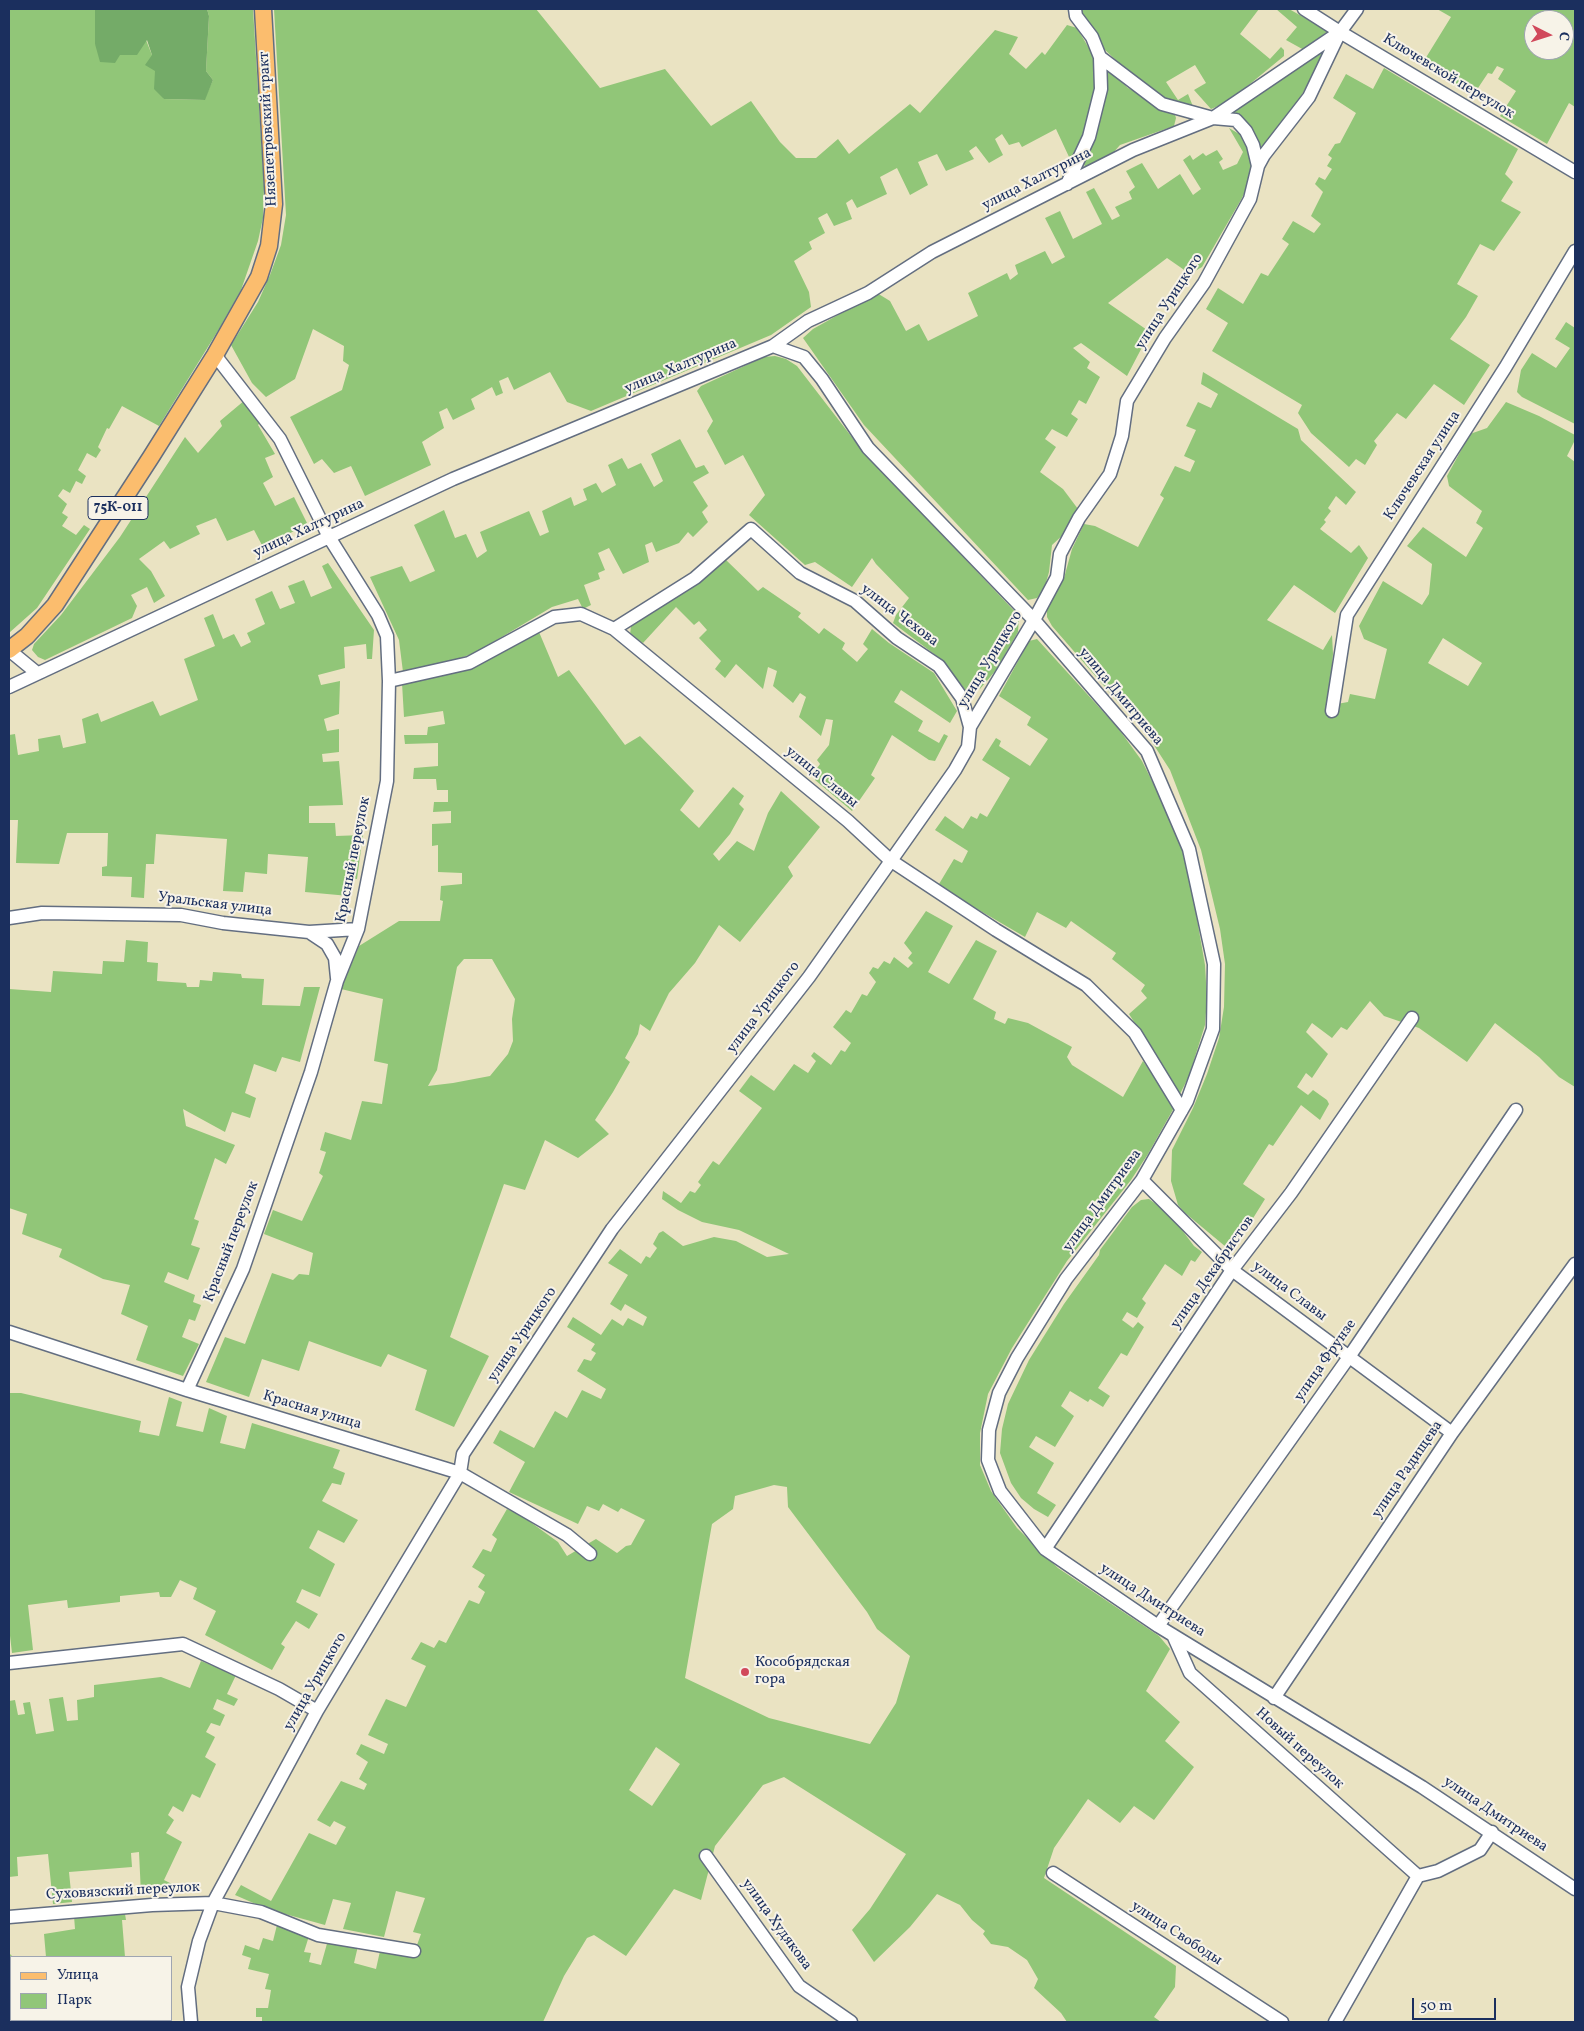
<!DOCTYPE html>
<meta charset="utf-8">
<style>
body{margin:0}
#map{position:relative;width:1584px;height:2031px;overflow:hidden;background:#eae3c2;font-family:Vollkorn,serif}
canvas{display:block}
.frame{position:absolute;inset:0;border:10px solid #1b2f5e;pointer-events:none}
.legend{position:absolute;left:10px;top:1956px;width:162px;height:65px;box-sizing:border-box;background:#f7f3e8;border:1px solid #9fa5b1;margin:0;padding:6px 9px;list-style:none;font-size:15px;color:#1b2f5e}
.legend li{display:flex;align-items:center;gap:10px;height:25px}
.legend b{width:25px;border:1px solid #9fa5b1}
.north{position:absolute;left:1524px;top:10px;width:50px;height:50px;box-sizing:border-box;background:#f7f3e8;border:1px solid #9fa5b1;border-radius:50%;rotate:95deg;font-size:14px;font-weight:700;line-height:20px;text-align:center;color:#1b2f5e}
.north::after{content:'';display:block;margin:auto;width:18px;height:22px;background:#d1495b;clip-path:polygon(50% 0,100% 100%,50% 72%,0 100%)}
.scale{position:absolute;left:1412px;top:1998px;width:84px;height:22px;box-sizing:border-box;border:2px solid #1b2f5e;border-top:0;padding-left:6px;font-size:15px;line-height:18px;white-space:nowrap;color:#1b2f5e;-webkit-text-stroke:4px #f7f3e8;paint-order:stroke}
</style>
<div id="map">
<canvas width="1584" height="2031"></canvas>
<div class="frame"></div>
<ul class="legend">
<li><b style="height:6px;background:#fbbd6e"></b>Улица</li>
<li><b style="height:14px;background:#91c678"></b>Парк</li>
</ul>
<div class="north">С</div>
<div class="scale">50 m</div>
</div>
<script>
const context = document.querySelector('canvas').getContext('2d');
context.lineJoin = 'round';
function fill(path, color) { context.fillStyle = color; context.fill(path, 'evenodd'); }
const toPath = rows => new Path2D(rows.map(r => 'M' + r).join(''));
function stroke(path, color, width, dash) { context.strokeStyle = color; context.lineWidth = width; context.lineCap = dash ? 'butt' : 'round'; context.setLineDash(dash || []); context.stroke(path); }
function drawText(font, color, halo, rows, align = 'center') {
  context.font = font + ' Vollkorn,serif'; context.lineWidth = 4; context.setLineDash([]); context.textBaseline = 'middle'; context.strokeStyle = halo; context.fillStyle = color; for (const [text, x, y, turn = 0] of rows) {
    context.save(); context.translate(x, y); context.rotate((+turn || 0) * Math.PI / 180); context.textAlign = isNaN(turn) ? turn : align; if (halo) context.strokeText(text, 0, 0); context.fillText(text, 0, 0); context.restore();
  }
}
const green = toPath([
 [9,9,95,9,95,44,120,55,146,40,152,55,164,99,204,100,213,80,206,71,209,16,207,9,253,9,264,186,263,218,258,241,241,290,219,329,159,426,122,406,109,429,107,428,98,447,101,450,96,458,87,453,78,470,86,476,82,484,76,481,70,493,63,489,58,496,67,504,62,513,68,517,62,526,76,535,84,525,90,529,37,608,9,633],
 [274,9,536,9,600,88,665,69,711,126,751,101,780,142,796,158,816,158,838,139,849,154,910,104,920,113,995,30,1018,37,1009,54,1026,69,1042,52,1045,55,1067,25,1077,28,1090,50,1096,67,1096,81,1086,133,1070,159,1056,129,1022,147,1019,142,1009,145,1002,134,995,139,1003,155,989,163,976,146,969,151,974,159,946,171,937,154,918,162,928,185,910,195,897,168,880,177,887,194,857,208,852,199,846,203,852,219,834,226,827,213,818,218,825,233,809,242,812,249,794,261,809,292,811,307,771,335,591,411,567,402,550,372,514,390,508,377,499,381,503,393,496,396,492,387,471,399,475,409,453,420,447,408,439,412,444,428,422,442,431,465,365,496,351,466,334,473,322,459,314,464,290,417,342,390,349,365,343,361,344,346,313,329,295,379,266,397,252,383,231,345,258,302,270,275,281,245,286,215],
 [1080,9,1259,9,1240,34,1270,59,1281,47,1284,50,1284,56,1228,102,1211,109,1194,90,1206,83,1195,65,1166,82,1178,100,1188,94,1194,109,1169,102,1119,63,1104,49,1081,14],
 [1276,9,1289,9,1328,31,1304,50,1286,40,1297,27],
 [1437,9,1575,9,1575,107,1569,103,1547,144,1500,116,1516,91,1498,79,1504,69,1497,66,1492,74,1488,73,1474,94,1422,64,1451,17],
 [1534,20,1564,20,1564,50,1534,50],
 [1329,46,1296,105,1259,150,1226,115],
 [1105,67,1128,88,1174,112,1176,118,1174,126,1120,145,1113,153,1086,170,1084,164,1094,138],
 [1384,68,1518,149,1505,174,1513,182,1501,201,1521,212,1494,251,1480,244,1457,284,1478,296,1466,317,1450,339,1490,365,1464,405,1434,384,1406,419,1397,413,1374,441,1377,445,1365,465,1356,459,1349,467,1311,433,1298,413,1302,405,1212,351,1228,323,1206,309,1218,288,1243,304,1261,273,1268,276,1289,244,1282,239,1293,221,1314,233,1321,224,1311,216,1323,192,1315,184,1319,177,1325,180,1332,169,1327,166,1332,158,1328,155,1335,144,1340,143,1356,113,1333,98,1346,74,1373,89],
 [1229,128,1241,135,1247,144,1250,155,1252,169,1249,183,1242,198,1202,267,1190,274,1167,258,1108,303,1150,332,1127,376,1081,343,1073,348,1090,362,1087,368,1100,377,1086,404,1079,400,1071,414,1078,419,1067,437,1052,429,1045,439,1056,447,1040,472,1063,489,1078,509,1065,533,1052,545,1049,572,1044,590,1037,598,1028,600,864,425,803,338,813,329,877,293,890,301,906,331,919,324,928,341,978,316,968,293,1007,273,1010,280,1018,274,1015,265,1045,251,1052,264,1065,257,1045,218,1060,211,1073,239,1102,224,1086,192,1094,188,1112,220,1120,216,1115,207,1132,199,1129,192,1135,187,1126,171,1142,163,1158,189,1180,174,1193,195,1201,189,1183,160,1190,155,1193,160,1203,153,1206,156,1217,150,1223,159,1219,162,1223,170,1237,164,1243,152],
 [1566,322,1575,328,1575,424,1522,397,1517,392,1521,370,1532,353,1556,368,1570,348,1555,339],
 [775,356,786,359,797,366,861,449,1019,616,1018,632,996,670,980,689,967,692,942,660,893,623,896,615,909,598,876,564,872,558,852,587,815,562,805,565,749,515,765,495,743,455,725,465,707,431,713,421,697,391,701,386,764,357],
 [1203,372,1298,429,1301,440,1356,492,1346,505,1336,496,1328,508,1331,511,1324,520,1326,522,1320,529,1351,553,1359,545,1368,558,1335,613,1294,585,1267,620,1323,650,1332,635,1333,654,1330,688,1326,706,1348,702,1350,694,1375,699,1387,649,1364,639,1359,626,1383,581,1422,605,1429,594,1432,564,1407,546,1423,527,1466,557,1483,528,1476,523,1482,511,1449,486,1447,476,1470,434,1487,428,1506,402,1539,416,1575,435,1575,440,1567,456,1575,462,1575,1087,1559,1077,1539,1057,1495,1023,1467,1062,1419,1028,1384,1016,1370,1001,1347,1030,1341,1027,1332,1038,1312,1023,1306,1032,1328,1054,1312,1078,1306,1073,1297,1087,1308,1095,1313,1090,1327,1100,1329,1104,1320,1120,1301,1105,1273,1146,1269,1144,1243,1184,1265,1199,1232,1252,1184,1212,1178,1205,1171,1181,1172,1150,1193,1108,1207,1074,1219,1038,1224,1007,1225,964,1220,929,1201,850,1170,770,1150,739,1052,626,1047,617,1047,607,1064,578,1072,549,1084,524,1095,526,1138,547,1164,498,1160,495,1175,466,1190,472,1195,461,1184,456,1196,430,1186,426,1198,402,1211,408,1218,394,1201,384],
 [1443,638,1482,663,1468,686,1428,663],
 [245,400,260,423,258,425,275,454,265,458,273,477,263,483,275,506,294,497,307,523,264,549,254,530,227,541,216,518,196,526,200,534,170,549,164,541,139,559,151,571,165,596,154,603,147,587,131,595,137,606,132,618,45,660,38,657,32,650,34,644,61,615,120,537,185,437,198,453,222,426,220,421],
 [680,439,696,468,704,465,709,473,693,482,708,506,702,512,708,522,693,537,688,532,679,543,656,552,652,542,645,545,649,562,623,574,609,548,598,553,605,570,598,573,600,579,584,585,591,605,583,609,578,599,552,607,475,653,445,663,403,672,399,640,370,577,402,566,410,582,435,571,414,525,444,510,455,538,466,534,477,558,487,551,480,532,529,511,540,536,549,532,542,511,571,497,574,506,587,500,583,489,596,483,602,493,616,485,608,465,622,458,628,469,641,463,654,487,663,481,651,454],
 [725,559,758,591,763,587,801,613,798,617,819,634,824,628,845,643,842,649,857,662,868,649,863,644,872,629,889,643,934,673,957,711,950,723,901,690,894,702,923,721,918,731,939,743,944,734,948,736,935,761,929,760,892,735,871,775,875,778,852,811,815,780,815,771,820,764,817,760,829,745,833,720,826,719,821,736,799,717,806,697,800,693,793,703,773,686,777,671,768,667,763,689,736,664,725,678,715,669,721,661,699,638,707,630,699,621,694,625,676,607,643,643,630,635,631,626,685,591],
 [328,563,374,630,372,659,367,659,366,644,344,647,345,668,318,675,321,685,340,681,339,714,324,719,327,731,339,729,339,752,322,754,323,762,339,761,343,805,309,806,309,823,335,823,336,836,363,835,357,879,351,878,349,896,305,892,308,857,268,854,267,874,245,872,243,892,223,891,227,839,156,834,154,864,146,864,144,898,131,897,132,877,102,876,102,867,107,866,108,833,67,833,59,864,16,863,18,820,9,820,9,735,15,734,18,755,39,751,38,739,60,735,63,748,86,743,82,719,98,713,101,722,153,701,160,716,198,700,184,659,215,646,204,618,213,614,223,639,234,634,241,647,251,642,247,633,265,624,255,599,272,591,280,609,295,603,288,586,304,580,311,597,332,588,322,566],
 [539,632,558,677,569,670,625,745,640,736,694,791,680,810,699,828,733,787,744,796,739,804,744,809,730,834,713,854,719,861,737,841,754,851,768,813,781,791,820,827,788,867,793,876,740,942,719,925,695,963,669,993,650,1031,640,1024,638,1034,625,1058,630,1062,613,1092,595,1120,609,1134,578,1158,545,1140,525,1190,504,1184,450,1337,489,1356,454,1427,415,1410,427,1370,388,1354,381,1367,309,1341,299,1371,262,1359,249,1397,206,1382,225,1337,245,1344,272,1273,293,1280,299,1274,309,1275,313,1253,264,1234,273,1210,302,1221,323,1176,319,1173,326,1152,320,1150,325,1132,351,1140,362,1101,382,1104,388,1064,374,1061,383,999,341,989,359,946,399,921,440,921,443,901,440,900,441,886,462,884,462,873,438,872,438,845,432,846,432,824,451,823,451,811,433,812,434,802,448,802,448,790,437,790,436,779,413,779,414,768,438,766,438,743,405,744,404,735,427,735,428,727,445,724,443,711,404,717,402,683,470,668],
 [464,959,492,959,515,999,512,1019,513,1041,508,1054,490,1076,453,1083,428,1086,437,1070,457,967],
 [1037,639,1118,728,1142,761,1163,803,1181,845,1194,902,1205,965,1207,999,1205,1025,1189,1076,1180,1094,1129,1014,1147,998,1141,991,1145,985,1112,959,1116,953,1071,921,1066,928,1037,912,1025,937,960,899,939,884,954,859,962,863,968,851,935,830,945,816,963,829,971,816,977,819,980,813,987,817,1010,778,982,760,996,738,1001,741,999,746,1030,766,1048,739,1027,725,1031,717,999,696,1029,641],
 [926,911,953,926,928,972,949,984,976,940,997,951,973,999,996,1012,994,1019,1005,1024,1008,1018,1028,1023,1072,1047,1067,1057,1072,1065,1123,1097,1143,1061,1175,1106,1148,1154,1131,1180,1067,1261,1012,1348,988,1394,980,1433,980,1465,991,1491,1017,1528,1058,1568,1159,1636,1170,1649,1146,1691,1180,1722,1165,1741,1194,1767,1154,1820,1134,1806,1120,1823,1088,1799,1054,1848,1044,1878,1176,1966,1175,1987,1154,2017,1161,2022,1067,2022,1061,2013,1034,1988,1038,1979,1027,1960,1008,1947,991,1944,983,1934,985,1931,972,1920,960,1905,937,1894,910,1927,874,1962,852,1930,870,1909,906,1854,784,1777,763,1785,715,1846,701,1900,674,1889,626,1956,594,1935,587,1938,564,1976,543,2022,262,2022,262,2017,256,2017,256,2008,268,2008,271,1990,265,1989,269,1974,248,1969,251,1958,242,1955,245,1945,259,1950,263,1938,273,1941,277,1925,309,1936,304,1952,311,1953,309,1962,321,1965,328,1940,358,1946,354,1963,376,1969,380,1951,413,1956,421,1934,413,1932,425,1898,396,1891,384,1937,343,1929,351,1903,333,1899,325,1925,267,1909,235,1895,241,1885,271,1901,309,1833,336,1845,346,1827,334,1821,330,1827,317,1820,341,1781,364,1790,367,1784,359,1779,368,1762,356,1754,361,1744,384,1754,388,1744,368,1735,386,1699,406,1707,426,1666,411,1659,421,1642,434,1648,439,1640,446,1643,469,1600,479,1604,485,1592,478,1587,485,1575,472,1567,483,1549,491,1552,497,1539,492,1535,507,1509,522,1516,558,1542,567,1556,596,1539,617,1553,626,1546,631,1545,645,1520,621,1508,618,1512,603,1504,599,1511,587,1506,578,1524,509,1492,525,1462,493,1443,500,1430,534,1448,555,1411,567,1418,582,1390,601,1399,606,1389,577,1371,584,1359,591,1361,596,1353,591,1350,595,1344,567,1327,573,1317,601,1335,612,1319,623,1326,628,1318,643,1326,647,1317,625,1304,621,1311,610,1304,628,1275,608,1263,620,1249,641,1264,646,1256,650,1258,657,1248,653,1244,659,1233,663,1231,683,1246,714,1237,736,1241,767,1257,789,1254,739,1230,702,1222,678,1210,662,1199,663,1191,681,1203,690,1191,695,1193,701,1185,698,1182,713,1161,719,1165,762,1108,739,1091,751,1075,774,1091,794,1064,808,1073,816,1061,811,1056,814,1052,831,1065,841,1050,845,1052,851,1043,833,1027,846,1010,851,1013,862,994,867,996,876,982,869,973,873,967,878,969,884,961,890,964,894,957,908,968,913,963,908,958,912,953,904,943],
 [774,1485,787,1487,788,1507,867,1612,877,1629,910,1656,896,1703,870,1744,769,1718,685,1678,712,1524,733,1509,735,1496],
 [656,1747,680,1764,652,1806,629,1790],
 [126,940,148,942,147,962,158,963,157,981,186,983,187,987,199,987,200,980,212,981,213,972,241,974,242,978,264,979,262,1005,300,1006,304,987,320,987,300,1062,282,1057,276,1072,254,1064,245,1093,256,1098,250,1118,232,1112,225,1132,183,1109,186,1126,235,1145,226,1164,215,1158,194,1219,199,1221,191,1245,200,1248,188,1280,168,1272,164,1282,195,1295,193,1302,201,1305,195,1321,189,1319,182,1337,199,1344,183,1376,136,1360,148,1326,121,1314,130,1285,103,1279,59,1257,62,1249,22,1234,27,1214,9,1208,9,989,51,992,53,971,102,974,103,961,124,962],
 [1149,1199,1160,1207,1179,1226,1194,1246,1202,1252,1195,1262,1191,1260,1182,1276,1165,1264,1142,1299,1146,1303,1137,1318,1127,1312,1122,1320,1133,1328,1138,1322,1144,1327,1127,1356,1121,1353,1098,1388,1110,1396,1103,1407,1090,1399,1088,1402,1070,1391,1061,1406,1074,1416,1055,1447,1036,1436,1029,1447,1054,1463,1037,1493,1056,1505,1048,1517,1034,1509,1021,1498,1011,1483,1000,1453,1002,1429,1008,1404,1029,1360,1064,1304,1099,1255,1100,1250,1132,1207,1141,1200],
 [9,1393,21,1393,141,1421,139,1432,159,1436,169,1397,182,1402,176,1426,203,1432,209,1408,227,1416,220,1443,245,1449,252,1423,340,1450,333,1468,345,1473,341,1485,332,1483,322,1501,358,1520,344,1543,318,1530,309,1548,335,1564,320,1597,302,1589,296,1602,318,1614,309,1629,296,1621,281,1644,285,1647,272,1670,205,1635,216,1611,193,1599,197,1588,180,1580,171,1597,160,1597,159,1592,120,1596,120,1602,68,1608,67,1600,28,1605,33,1650,12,1653,9,1627],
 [201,1661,236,1675,227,1694,238,1699,234,1706,217,1699,213,1709,225,1715,220,1726,211,1723,206,1732,215,1737,205,1757,216,1764,200,1798,192,1794,183,1812,173,1806,168,1815,174,1820,166,1833,182,1842,164,1880,188,1892,141,1894,139,1852,131,1853,132,1867,69,1872,72,1902,53,1904,48,1854,17,1857,18,1876,9,1877,9,1701,15,1700,18,1715,25,1714,23,1703,30,1702,36,1734,54,1731,49,1699,63,1697,67,1721,78,1720,77,1700,94,1697,94,1685,161,1677,190,1688],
 [125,1914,126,1920,122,1920,125,1957,46,1957,44,1934,75,1929,74,1916],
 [9,1953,13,1957,11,1957,11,2020,116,2020,116,2022,9,2022]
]);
const forest = toPath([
 [95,9,207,9,209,16,206,71,213,80,205,100,164,99,154,89,155,71,145,65,152,55,147,40,137,55,120,55,115,63,100,62,95,44]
]);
const minor = toPath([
 [1075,9,1076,16,1092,37,1100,57,1162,104,1213,118,1236,120,1246,131,1253,145,1258,166],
 [1304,9,1340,32,1575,172],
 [1067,184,1089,137,1101,89,1100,57],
 [773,346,804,357,822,379,868,448,1034,620,1147,751,1189,849,1214,964,1213,1029,1187,1101,1142,1180,1066,1279,1017,1358,999,1393,989,1430,988,1460,1000,1491,1045,1549,1158,1626,1422,1787,1575,1889],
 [614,629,695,578,751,529,800,573,855,601,897,638,939,666,962,698,970,727],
 [9,650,37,673],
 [389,681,469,663,554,617,581,614,614,629,848,821,890,860,996,930,1086,985,1135,1033,1182,1110],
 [9,687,453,479,773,346,808,321,868,293,932,252,1133,150,1213,118,1340,32],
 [1332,711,1347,615,1505,368,1575,251],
 [9,918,42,913,181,915,223,923,309,932,358,929],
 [309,932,327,944,335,958,337,978],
 [1142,1180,1232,1270,1452,1433],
 [9,1332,187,1390,460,1473,567,1535,590,1554],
 [187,1390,243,1269,311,1072,337,981,358,929,387,781,389,681,387,636,378,615,329,537,280,439,215,355],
 [1045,1549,1232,1270,1291,1193,1412,1018],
 [1158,1626,1349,1357,1516,1110],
 [1173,1635,1190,1673,1418,1876],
 [9,1663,183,1644,279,1689,317,1711],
 [1274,1698,1452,1433,1575,1264],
 [706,1856,799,1986,851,2022],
 [1053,1873,1282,2022],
 [9,1917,152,1905,213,1903,261,1912,318,1935,414,1951],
 [191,2022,188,1987,199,1941,213,1903,317,1711,460,1473,463,1454,612,1229,809,977,955,770,968,747,970,727,1034,620,1057,577,1060,554,1079,518,1110,474,1122,436,1127,401,1165,338,1204,283,1250,199,1258,166,1264,155,1309,97,1340,32,1357,9],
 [1335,2022,1418,1876,1438,1871,1480,1850,1492,1832]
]);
const major = toPath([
 [9,650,27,636,55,605,151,457,215,355,259,277,269,246,274,204,263,9]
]);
const markers = [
 [745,1672,5,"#d1495b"]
];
const shields = [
 [118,508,60]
];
const shieldNames = [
 ["75К-011",118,508]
];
const streetNames = [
 ["Ключевской переулок",1448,77,31],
 ["Нязепетровский тракт",269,129,-93],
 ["улица Халтурина",1037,180,-27],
 ["улица Урицкого",1170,302,-57],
 ["улица Халтурина",681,367,-23],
 ["Ключевская улица",1423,466,-57],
 ["улица Халтурина",309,529,-25],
 ["улица Чехова",899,616,37],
 ["улица Урицкого",991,660,-59],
 ["улица Дмитриева",1120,697,50],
 ["улица Славы",821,778,39],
 ["Красный переулок",354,860,-79],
 ["Уральская улица",215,905,7],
 ["улица Урицкого",764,1008,-53],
 ["улица Дмитриева",1103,1201,-54],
 ["Красный переулок",232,1242,-69],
 ["улица Декабристов",1213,1273,-55],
 ["улица Славы",1289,1292,37],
 ["улица Урицкого",523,1335,-56],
 ["улица Фрунзе",1326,1361,-55],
 ["Красная улица",312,1411,17],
 ["улица Радищева",1408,1470,-56],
 ["улица Дмитриева",1152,1601,33],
 ["улица Урицкого",316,1682,-60],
 ["Новый переулок",1299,1749,42],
 ["улица Дмитриева",1495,1815,34],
 ["Суховязский переулок",123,1892,-3],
 ["улица Худякова",776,1925,54],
 ["улица Свободы",1176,1934,33]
];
const poiNames = [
 ["Кособрядская",755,1663],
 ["гора",755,1680]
];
fill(green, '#91c678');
fill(forest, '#74ab68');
stroke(minor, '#636e81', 15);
stroke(major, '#636e81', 19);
stroke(minor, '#fff', 12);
stroke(major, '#fbbd6e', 16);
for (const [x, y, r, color] of markers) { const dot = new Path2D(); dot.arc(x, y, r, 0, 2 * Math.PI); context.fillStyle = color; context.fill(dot); stroke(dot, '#f7f3e8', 2); }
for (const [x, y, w] of shields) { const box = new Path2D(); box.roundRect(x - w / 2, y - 11.5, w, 23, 4); context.fillStyle = '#f7f3e8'; context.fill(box); stroke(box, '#1b2f5e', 1); }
drawText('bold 14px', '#1b2f5e', null, shieldNames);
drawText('15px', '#1b2f5e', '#f7f3e8', streetNames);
drawText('15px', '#1b2f5e', '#f7f3e8', poiNames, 'left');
</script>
